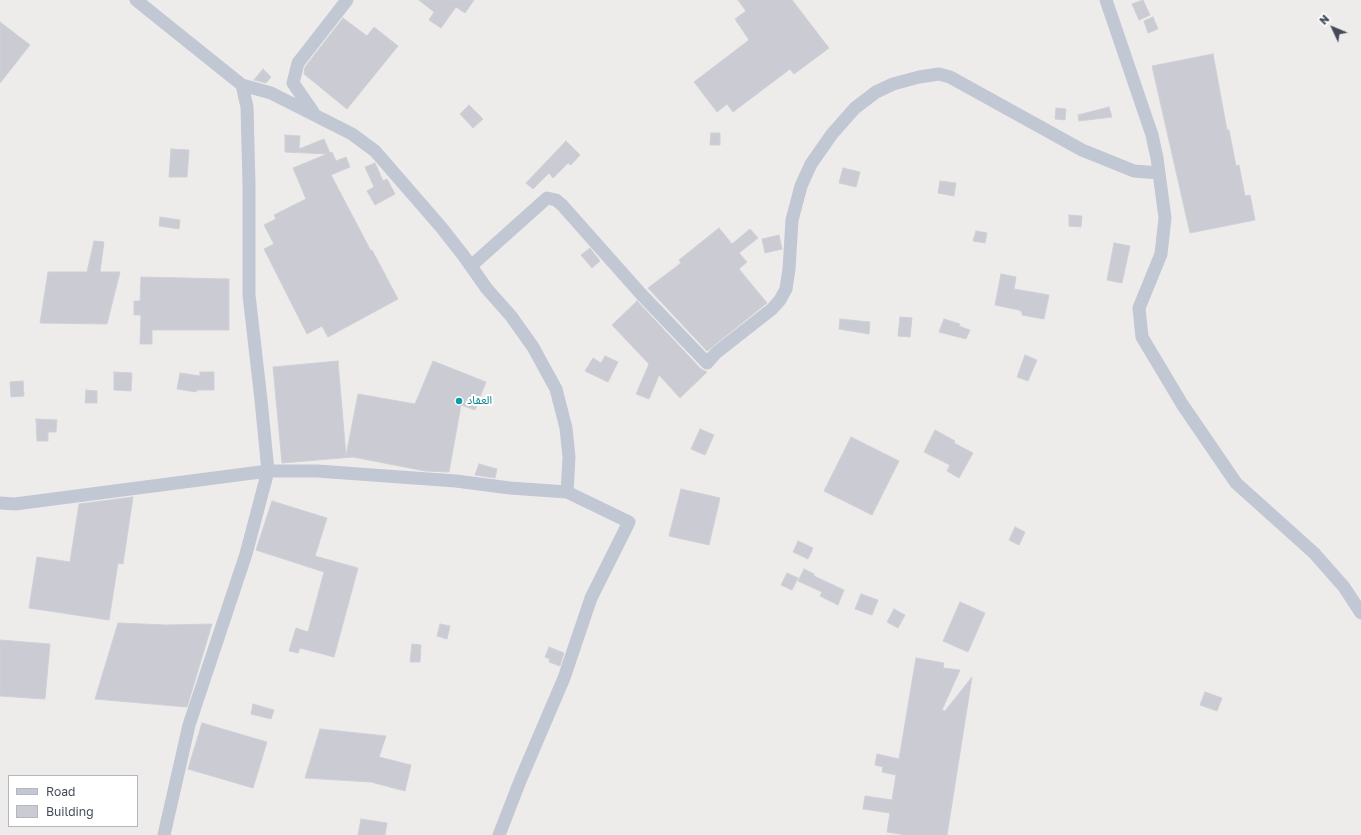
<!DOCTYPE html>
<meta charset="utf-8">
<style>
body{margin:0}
#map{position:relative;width:1361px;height:835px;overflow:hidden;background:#eeeceb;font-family:"Golos Text",sans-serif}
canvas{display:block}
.legend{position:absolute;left:8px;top:775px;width:130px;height:52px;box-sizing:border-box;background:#fff;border:1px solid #b4b7bc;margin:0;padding:5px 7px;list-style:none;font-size:12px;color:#444a58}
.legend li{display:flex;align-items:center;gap:8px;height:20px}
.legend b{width:20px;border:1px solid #b4b7bc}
.north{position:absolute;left:1313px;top:8px;width:40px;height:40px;-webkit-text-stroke:3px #fff;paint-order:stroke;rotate:314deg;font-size:11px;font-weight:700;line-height:16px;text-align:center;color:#444a58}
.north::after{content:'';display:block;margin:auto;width:14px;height:18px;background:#444a58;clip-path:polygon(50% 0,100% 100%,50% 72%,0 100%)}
</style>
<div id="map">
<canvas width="1361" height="835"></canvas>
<ul class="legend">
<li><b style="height:5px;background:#c1c7d3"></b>Road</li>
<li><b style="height:11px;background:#cbccd3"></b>Building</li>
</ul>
<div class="north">N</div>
</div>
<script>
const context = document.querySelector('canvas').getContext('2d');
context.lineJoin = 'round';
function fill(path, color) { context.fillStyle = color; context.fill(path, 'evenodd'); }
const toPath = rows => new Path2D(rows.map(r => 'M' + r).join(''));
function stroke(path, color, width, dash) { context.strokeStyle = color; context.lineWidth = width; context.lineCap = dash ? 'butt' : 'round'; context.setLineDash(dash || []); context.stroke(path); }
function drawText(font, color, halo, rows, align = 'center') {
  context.font = font + ' "Golos Text","Noto Sans Arabic",sans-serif'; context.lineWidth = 4; context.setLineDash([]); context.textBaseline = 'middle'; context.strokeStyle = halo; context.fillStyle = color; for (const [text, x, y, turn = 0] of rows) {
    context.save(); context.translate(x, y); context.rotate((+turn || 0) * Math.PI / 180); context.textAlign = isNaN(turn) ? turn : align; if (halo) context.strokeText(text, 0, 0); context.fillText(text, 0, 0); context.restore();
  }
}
const building = toPath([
 [419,0,474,0,465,13,456,7,441,28,429,20,434,12,419,0],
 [738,0,792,0,829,48,794,74,790,69,733,112,727,104,717,112,694,82,749,40,735,19,746,11,738,0],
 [1143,0,1150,15,1139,20,1132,4,1143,0],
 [1153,17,1158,29,1148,33,1144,21,1153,17],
 [343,18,367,36,374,27,398,46,347,109,304,74,305,67,343,18],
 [0,22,30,45,0,83,0,22],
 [1213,54,1227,130,1229,130,1236,166,1239,165,1245,196,1250,195,1255,220,1190,233,1152,66,1213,54],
 [263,69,271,77,266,83,254,80,263,69],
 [469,105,483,119,473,128,460,114,469,105],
 [1109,107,1112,117,1079,121,1078,115,1109,107],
 [1056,108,1066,109,1065,120,1055,119,1056,108],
 [711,133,720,133,720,145,710,145,711,133],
 [285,135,300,136,299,149,324,139,330,153,332,152,336,161,346,157,350,167,331,175,371,251,372,250,398,299,328,337,322,326,307,334,264,249,274,244,264,225,276,219,274,215,306,199,293,168,327,154,285,152,285,135],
 [566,141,580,155,571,165,568,163,553,178,549,173,533,189,526,183,566,141],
 [171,149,189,150,187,177,169,177,171,149],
 [375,163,383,181,387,179,395,194,375,205,367,191,374,187,365,167,375,163],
 [843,168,860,172,856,187,839,183,843,168],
 [940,181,956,183,954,196,938,193,940,181],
 [1069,215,1082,216,1081,227,1069,226,1069,215],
 [160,217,180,220,179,229,159,226,160,217],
 [719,228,732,244,750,229,758,238,739,253,747,262,739,269,767,303,707,351,648,288,681,263,679,260,719,228],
 [976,231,987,233,985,243,973,241,976,231],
 [779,235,782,249,765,253,762,239,779,235],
 [94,241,104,242,100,272,120,272,107,324,40,323,48,272,87,272,94,241],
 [1114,243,1130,246,1122,283,1107,280,1114,243],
 [590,248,600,261,592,268,581,255,590,248],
 [1001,274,1016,277,1014,289,1049,295,1044,319,1022,315,1022,312,1019,310,995,305,1001,274],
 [141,277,229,279,229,330,152,330,152,344,140,344,141,315,134,315,134,301,140,301,141,277],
 [637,301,701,369,707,372,680,398,659,375,649,399,636,394,649,364,612,325,637,301],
 [900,317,912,318,910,337,898,336,900,317],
 [840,319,870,322,869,334,839,329,840,319],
 [944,319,960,324,959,326,970,330,966,339,939,332,944,319],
 [1025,355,1037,360,1028,381,1017,377,1025,355],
 [605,356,618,362,608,382,585,371,593,358,601,363,605,356],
 [338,361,346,456,358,394,415,404,433,361,486,382,475,410,461,405,449,472,425,471,353,457,282,463,273,367,338,361],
 [114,372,132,373,131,391,114,390,114,372],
 [200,372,214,372,214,390,197,390,196,392,177,389,180,373,200,376,200,372],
 [23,381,24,396,11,397,10,382,23,381],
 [86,390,97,391,97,403,85,403,86,390],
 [36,419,57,420,56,432,48,432,48,441,37,441,36,419],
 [700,429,714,435,705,455,691,449,700,429],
 [935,430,955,441,954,443,973,453,959,478,947,471,950,465,924,452,935,430],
 [851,437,899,461,872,515,824,491,851,437],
 [479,464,497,469,495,478,475,475,479,464],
 [681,489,720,498,709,545,669,536,681,489],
 [133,497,123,564,118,563,109,620,29,608,37,557,70,562,79,504,133,497],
 [272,501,327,518,315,556,358,568,334,657,300,648,298,653,289,651,296,628,308,632,324,572,256,550,272,501],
 [1015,527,1025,532,1019,545,1009,540,1015,527],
 [798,541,813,548,808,559,793,552,798,541],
 [804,569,814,574,814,576,844,590,838,605,820,596,822,592,798,581,804,569],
 [787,573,798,578,792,590,781,585,787,573],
 [861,594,878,600,872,615,855,609,861,594],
 [960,602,985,613,968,652,943,641,960,602],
 [894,609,905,615,898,628,887,622,894,609],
 [118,623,166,625,212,624,187,707,95,699,118,623],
 [440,624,450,626,447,639,437,636,440,624],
 [0,640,50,644,45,699,0,696,0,640],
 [412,644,421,645,420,662,410,662,412,644],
 [549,647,564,653,560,666,549,662,550,659,545,657,549,647],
 [916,658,944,663,943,668,960,670,942,710,945,711,972,677,947,835,906,835,887,832,890,813,863,809,865,796,892,800,896,775,882,772,883,767,875,765,877,754,899,759,916,658],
 [1205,692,1222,698,1217,711,1200,705,1205,692],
 [253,704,274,710,271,719,251,714,253,704],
 [202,723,267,742,253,788,188,769,202,723],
 [320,729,386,736,379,757,411,765,405,791,371,782,305,778,320,729],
 [361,819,387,823,385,835,358,835,361,819]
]);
const minor = toPath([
 [136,0,242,85,247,107,249,184,249,295,261,400,268,471,246,554,189,725,164,835],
 [1106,0,1152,135,1157,158,1165,218,1161,254,1139,308,1142,337,1182,404,1236,483,1314,553,1344,587,1361,613],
 [242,85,271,93,352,134,375,151,441,227,463,255,487,289,511,316,533,347,556,389,566,428,569,457,567,492],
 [313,112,293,83,298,63,347,0],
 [471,266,547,198,556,200,562,205,641,294,707,363,716,353,772,309,780,300,786,289,789,269,792,220,801,186,811,164,832,134,855,108,876,92,893,84,919,77,939,74,950,77,1082,150,1134,171,1159,173],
 [0,503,15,504,268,471,317,471,456,481,510,488,567,492,629,522,591,598,564,678,520,781,499,835]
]);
const markers = [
 [459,401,4,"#0f9aa8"]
];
const cultureNames = [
 ["العقاد",467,401]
];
fill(building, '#cbccd3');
stroke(building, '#cfd0d7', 1);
stroke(minor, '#c1c7d3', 13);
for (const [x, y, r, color] of markers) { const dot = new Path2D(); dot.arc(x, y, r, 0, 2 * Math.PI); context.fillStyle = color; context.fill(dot); stroke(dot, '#fff', 1.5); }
drawText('11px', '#0d838f', '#fff', cultureNames, 'left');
</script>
